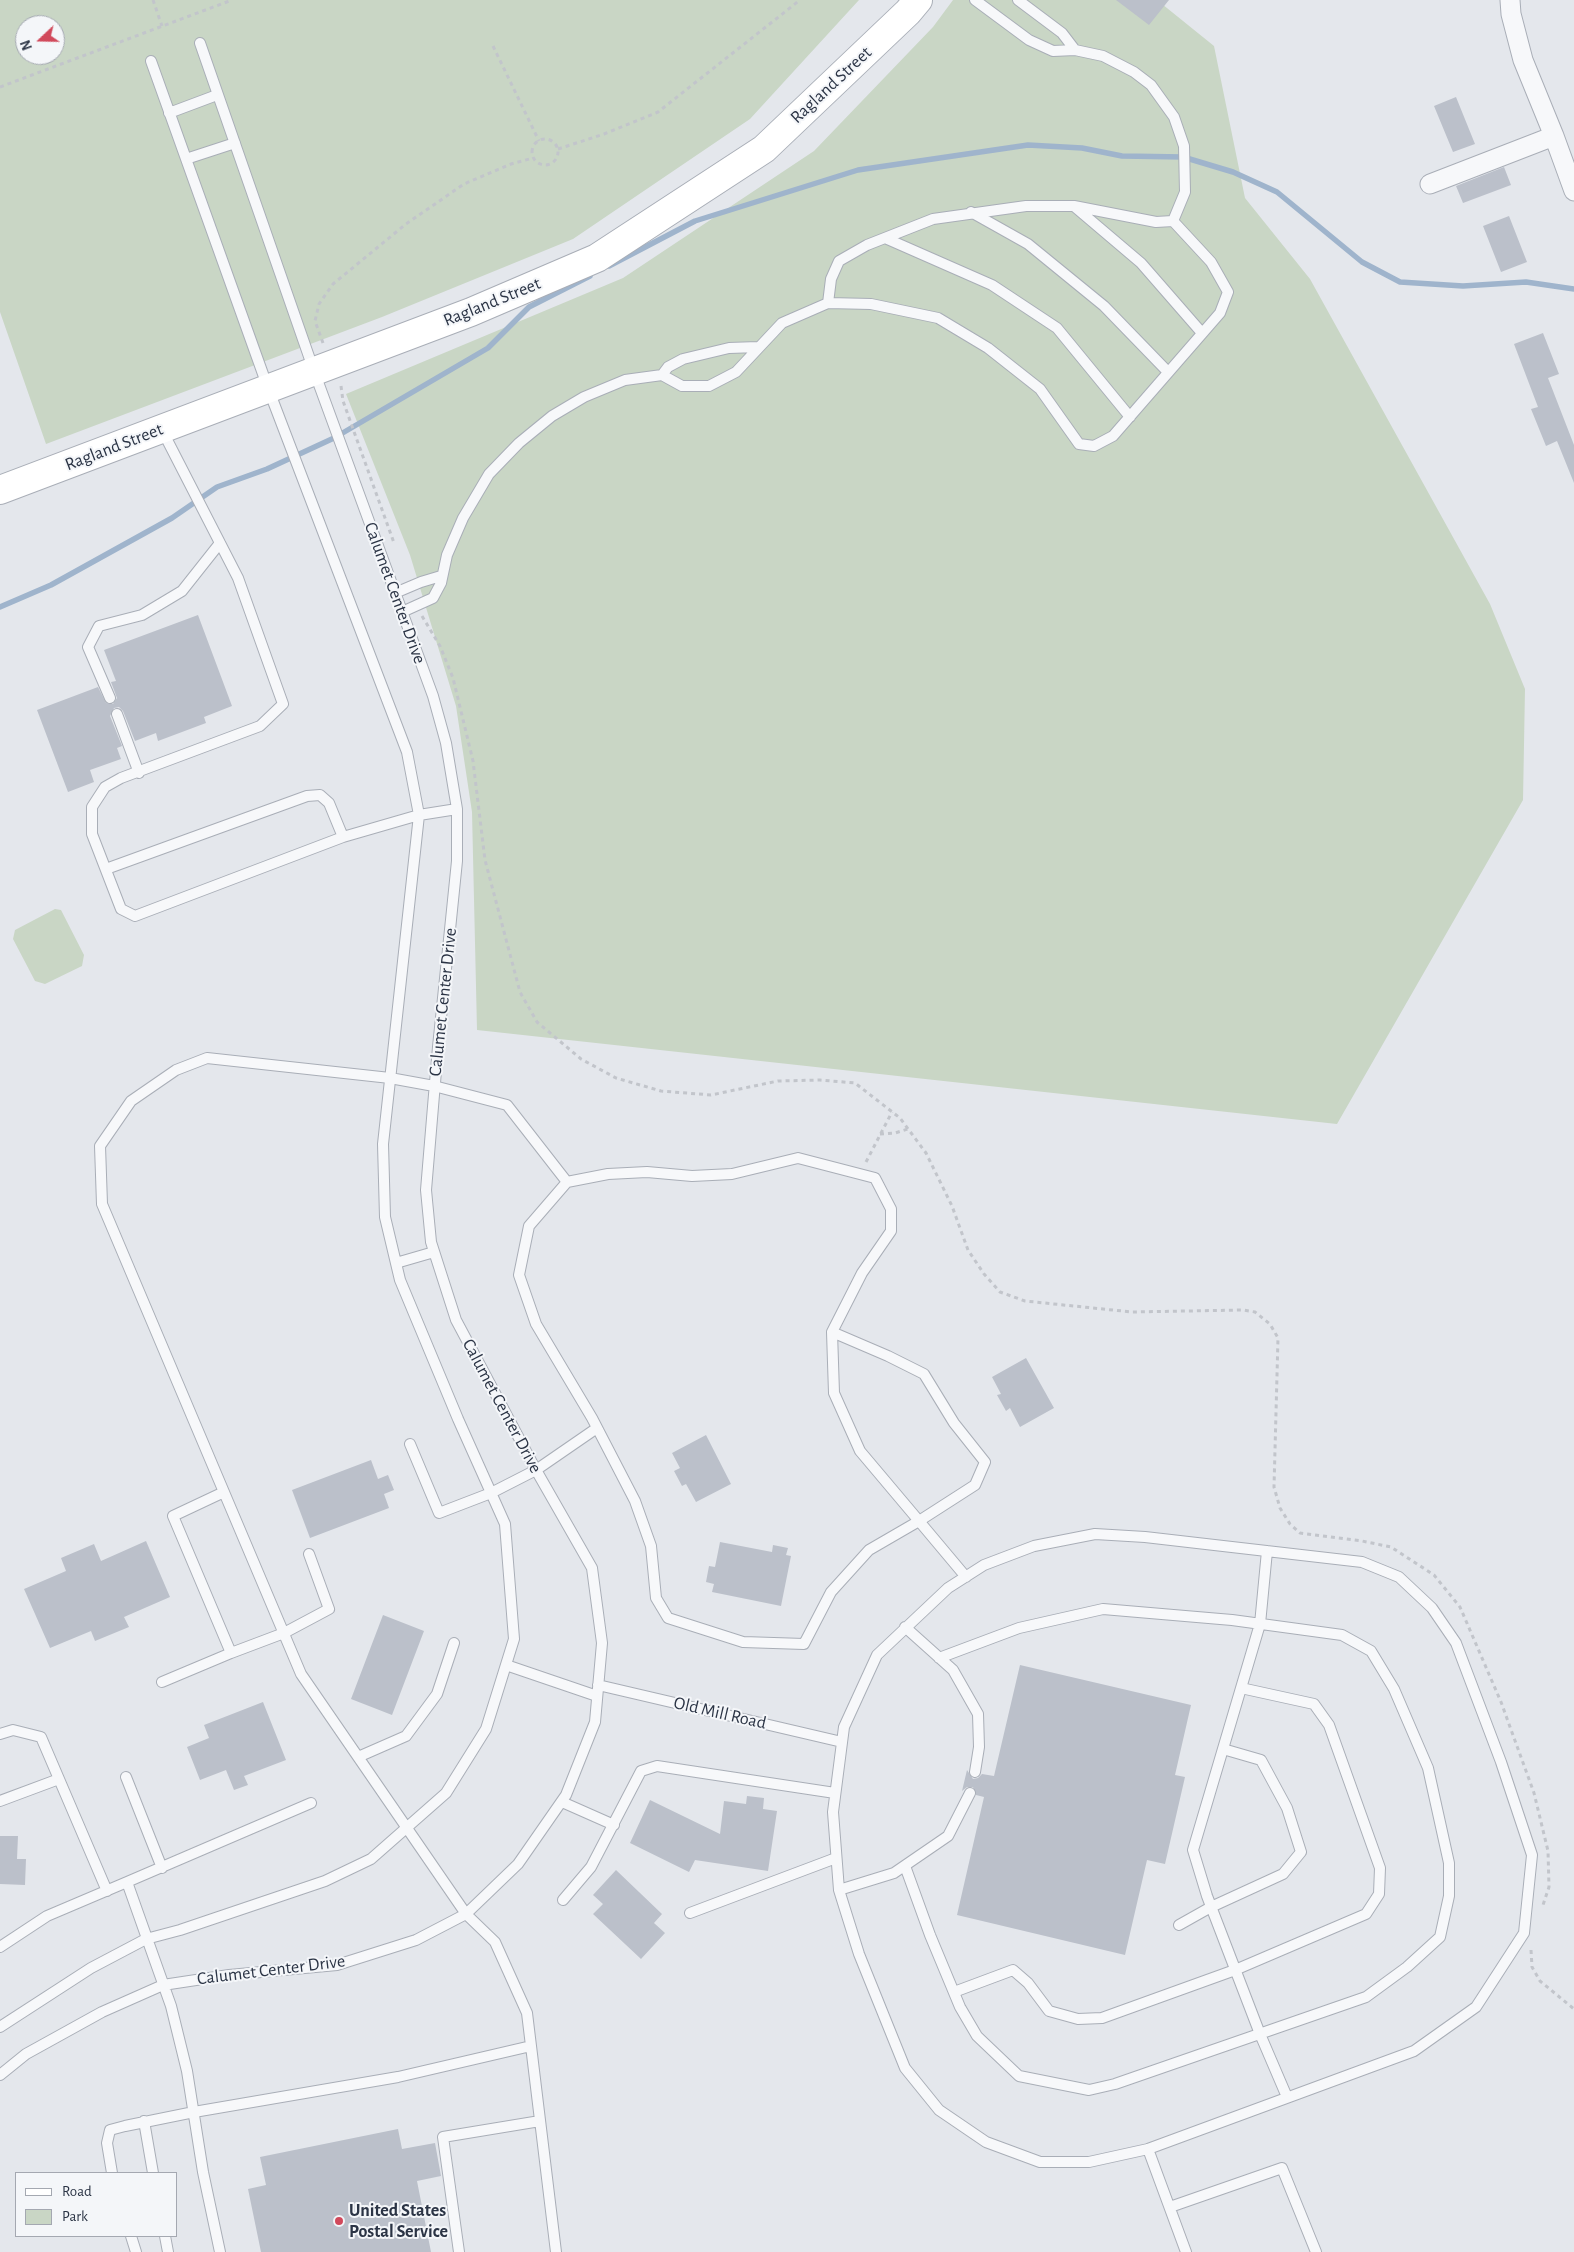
<!DOCTYPE html>
<style>
body{margin:0}
#map{position:relative;width:1574px;height:2252px;overflow:hidden;background:#e4e7ec;font-family:"Alegreya Sans",sans-serif}
canvas{display:block}
.legend{position:absolute;left:15px;top:2172px;width:162px;height:65px;box-sizing:border-box;background:#f4f6f9;border:1px solid #a4a8b1;margin:0;padding:6px 9px;list-style:none;font-size:15px;color:#2b3445}
.legend li{display:flex;align-items:center;gap:10px;height:25px}
.legend b{width:25px;border:1px solid #a4a8b1}
.north{position:absolute;left:15px;top:15px;width:50px;height:50px;box-sizing:border-box;background:#f4f6f9;border:1px solid #a4a8b1;border-radius:50%;rotate:249deg;font-size:14px;font-weight:700;line-height:20px;text-align:center;color:#2b3445}
.north::after{content:'';display:block;margin:auto;width:18px;height:22px;background:#d1495b;clip-path:polygon(50% 0,100% 100%,50% 72%,0 100%)}
</style>
<div id="map">
<canvas width="1574" height="2252"></canvas>
<ul class="legend">
<li><b style="height:6px;background:#fff"></b>Road</li>
<li><b style="height:14px;background:#c9d6c5"></b>Park</li>
</ul>
<div class="north">N</div>
</div>
<script>
const context = document.querySelector('canvas').getContext('2d');
context.lineJoin = 'round';
function fill(path, color) { context.fillStyle = color; context.fill(path, 'evenodd'); }
const toPath = rows => new Path2D(rows.map(r => 'M' + r).join(''));
function stroke(path, color, width, dash) { context.strokeStyle = color; context.lineWidth = width; context.lineCap = dash ? 'butt' : 'round'; context.setLineDash(dash || []); context.stroke(path); }
function drawText(font, color, halo, rows, align = 'center') {
  context.font = font + ' "Alegreya Sans",sans-serif'; context.lineWidth = 4; context.setLineDash([]); context.textBaseline = 'middle'; context.strokeStyle = halo; context.fillStyle = color; for (const [text, x, y, turn = 0] of rows) {
    context.save(); context.translate(x, y); context.rotate((+turn || 0) * Math.PI / 180); context.textAlign = isNaN(turn) ? turn : align; if (halo) context.strokeText(text, 0, 0); context.fillText(text, 0, 0); context.restore();
  }
}
const green = toPath([
 [0,0,859,0,750,119,573,239,382,317,46,444,0,312],
 [25,25,55,25,55,55,25,55],
 [953,0,1157,0,1214,46,1245,198,1310,279,1490,604,1525,689,1523,800,1337,1124,477,1030,472,812,456,706,410,555,346,394,623,278,814,151,933,27],
 [55,909,61,910,84,955,82,966,45,984,35,981,13,939,15,930]
]);
const stream = toPath([
 [609,266,695,221,858,170,1028,145,1082,148,1122,156,1183,157,1233,172,1277,192,1362,262,1400,282,1463,286,1526,282,1574,289],
 [0,607,51,585,172,518,217,487,267,469,334,438,488,348,529,307,590,276]
]);
const building = toPath([
 [1116,0,1169,0,1149,25],
 [1456,97,1475,144,1453,152,1434,106],
 [1504,167,1511,185,1463,203,1456,186],
 [1509,216,1527,262,1501,272,1483,226],
 [1543,333,1559,374,1548,378,1574,445,1574,483,1557,441,1546,446,1531,409,1538,407,1514,344],
 [198,615,232,706,204,717,206,723,158,741,156,733,135,741,123,711,119,707,114,708,110,716,122,746,117,748,121,759,90,770,94,782,68,792,37,710,98,687,106,703,113,704,117,698,111,682,116,681,104,650],
 [1026,1358,1054,1408,1020,1427,1010,1408,1006,1411,997,1395,1001,1394,992,1377],
 [706,1435,731,1484,696,1502,686,1484,682,1486,674,1471,680,1468,672,1453],
 [371,1460,378,1479,388,1475,394,1490,384,1494,389,1508,310,1538,292,1490],
 [146,1541,170,1597,124,1617,129,1627,95,1641,91,1631,50,1648,24,1589,66,1571,61,1558,94,1544,101,1561],
 [720,1542,772,1552,773,1545,788,1548,786,1555,791,1556,781,1606,712,1592,714,1584,706,1582,709,1566,715,1567],
 [383,1615,424,1631,392,1715,351,1699],
 [1020,1665,1191,1705,1175,1775,1185,1777,1165,1864,1147,1860,1125,1955,957,1915,984,1797,976,1795,973,1787,967,1787,962,1791,967,1770,973,1779,978,1778,982,1774,994,1776],
 [263,1702,286,1760,244,1776,248,1785,234,1790,226,1770,200,1780,187,1747,209,1738,204,1725],
 [747,1796,764,1798,763,1809,777,1811,768,1871,695,1860,689,1872,630,1843,650,1800,720,1834,724,1801,746,1804],
 [0,1836,18,1836,17,1859,26,1859,25,1885,0,1884],
 [616,1870,662,1914,654,1923,665,1933,641,1959,593,1914,603,1904,593,1895],
 [398,2129,402,2149,435,2143,441,2176,417,2181,431,2252,261,2252,248,2189,266,2185,260,2157]
]);
const path = toPath([
 [153,0,162,26],
 [493,46,539,141],
 [0,87,232,0],
 '532 152a13 13 0 1 1 26 0a13 13 0 1 1-26 0Z',
 [558,149,604,134,658,112,800,0],
 [323,343,315,321,319,304,333,284,406,224,464,184,511,164,533,158],
 [341,386,343,401,394,543],
 [422,616,440,646,453,678,473,761,485,860,520,992,537,1022,581,1059,616,1078,661,1091,711,1095,778,1081,820,1080,855,1083,900,1118,926,1153,952,1206,968,1250,984,1274,1000,1292,1025,1301,1132,1312,1243,1310,1255,1312,1270,1324,1278,1338,1274,1487,1280,1508,1290,1524,1300,1533,1362,1541,1391,1547,1434,1575,1460,1607,1501,1702,1534,1793,1548,1851,1549,1887,1542,1908],
 [880,1134,895,1133,908,1129],
 [866,1162,892,1112],
 [1531,1950,1532,1967,1540,1981,1574,2009]
]);
const lane = toPath([
 [1018,0,1062,33,1075,50],
 [169,113,217,95],
 [186,159,235,143],
 [1075,207,1141,263,1202,333],
 [971,212,1028,244,1104,306,1168,372],
 [885,238,992,285,1057,328,1130,417],
 [828,303,831,279,839,261,867,245,933,219,1026,206,1074,206,1156,222,1173,221,1185,192,1184,146,1174,117,1151,85,1134,72,1103,56,1075,50,1053,51,1029,40,975,0],
 [662,375,668,367,683,359,729,348,758,347],
 [162,430,238,578,283,704,260,726,121,778,105,787,92,807,92,834,121,909,135,916,343,837,419,815,457,809],
 [395,593,421,582,441,576],
 [402,612,433,598,441,583,447,555,463,518,489,474,519,443,552,416,584,397,625,380,662,375,682,386,709,386,736,372,782,323,828,303,871,304,938,318,988,348,1040,389,1079,444,1094,446,1113,436,1220,313,1228,292,1211,262,1173,221],
 [110,698,88,647,99,626,142,615,182,591,220,543],
 [117,714,139,773],
 [106,869,307,796,320,795,329,803,343,837],
 [396,1263,434,1252],
 [832,1332,888,1356,924,1374,954,1423,985,1462,975,1485,919,1521,869,1550,831,1592,804,1644,743,1642,668,1618,656,1598,651,1546,635,1501,592,1418,536,1324,519,1275,529,1226,567,1182,608,1174,647,1172,692,1176,732,1174,798,1158,875,1178,891,1209,891,1231,862,1273,832,1332,834,1393,860,1451,919,1521,966,1577],
 [410,1444,439,1513,491,1493,536,1470,597,1428],
 [224,1492,173,1516,231,1653,284,1633,329,1609,309,1554],
 [1095,1534,1145,1537,1362,1562,1399,1577,1432,1608,1456,1643,1501,1762,1532,1855,1524,1933,1476,2007,1414,2051,1148,2149,1089,2162,1040,2162,986,2142,939,2110,905,2068,859,1954,839,1890,833,1812,844,1727,877,1655,948,1588,984,1565,1034,1546,1095,1534],
 [1267,1551,1260,1624,1193,1850,1207,1896,1260,2034,1287,2097],
 [905,1627,953,1670,978,1714,979,1747,975,1772],
 [506,1665,597,1696],
 [162,1682,231,1653],
 [598,1685,842,1742],
 [0,1734,13,1730,41,1737,107,1891],
 [358,1757,406,1736,437,1694,454,1643],
 [126,1777,162,1868],
 [0,1801,59,1779],
 [562,1802,614,1825],
 [905,1866,930,1935,960,2007,977,2036,1019,2076,1089,2090,1115,2084,1366,1997,1407,1967,1440,1937,1449,1896,1449,1863,1428,1768,1394,1689,1371,1651,1342,1635,1232,1620,1103,1609,1019,1628,939,1658],
 [839,1890,894,1873,948,1836,970,1793],
 [563,1900,591,1867,641,1771,657,1766,835,1793],
 [690,1913,836,1858],
 [1179,1925,1211,1907,1283,1874,1301,1852,1287,1808,1261,1760,1223,1749],
 [0,1947,47,1916,127,1882],
 [954,1992,1013,1970,1028,1983,1049,2011,1078,2019,1102,2018,1235,1970,1366,1914,1379,1894,1380,1868,1329,1725,1314,1704,1241,1688],
 [0,2027,91,1968,146,1939,180,1930,325,1881,371,1859,446,1793,486,1729,514,1639,505,1524,458,1419,400,1280,385,1217,383,1144,419,815,407,752,268,388,151,61],
 [0,2075,26,2054,102,2012,163,1985,229,1975,337,1965,416,1940,466,1914,518,1864,566,1795,595,1722,602,1643,592,1568,536,1470,456,1320,431,1242,426,1190,438,1047,457,861,457,809,446,743,433,696,314,371,200,43],
 [144,2121,153,2173],
 [1148,2149,1186,2252],
 [112,2173,107,2143,110,2130,125,2126,194,2112,398,2077,531,2046],
 [1170,2207,1282,2168,1316,2252],
 [131,2236,136,2252],
 [165,2236,168,2252],
 [220,2252,203,2172,187,2071,171,2006,127,1882,311,1803],
 [459,2252,443,2137,540,2121],
 [556,2252,527,2013,495,1942,466,1914,301,1674,102,1204,100,1146,131,1101,176,1070,207,1058,390,1078,434,1086,507,1105,567,1182]
]);
const street = toPath([
 [1510,0,1511,14,1523,60,1554,136,1574,191],
 [1430,184,1554,136]
]);
const secondary = toPath([
 [0,490,471,312,597,258,764,149,908,12,918,0]
]);
const markers = [
 [339,2221,5,"#d1495b"]
];
const streetNames = [
 ["Ragland Street",831,85,-43],
 ["Ragland Street",492,302,-22],
 ["Ragland Street",114,447,-21],
 ["Calumet Center Drive",395,593,70],
 ["Calumet Center Drive",443,1002,-84],
 ["Calumet Center Drive",502,1406,62],
 ["Old Mill Road",720,1713,13],
 ["Calumet Center Drive",271,1970,-7]
];
const poiNames = [
 ["United States",349,2211],
 ["Postal Service",349,2232]
];
fill(green, '#c9d6c5');
stroke(stream, '#9fb4cc', 5.5);
fill(building, '#bbc0ca');
stroke(lane, '#a9aeb7', 12);
stroke(street, '#a9aeb7', 21);
stroke(secondary, '#a9aeb7', 30);
stroke(path, '#c2c5cb', 3, [4, 4]);
stroke(lane, '#f7f8fa', 10);
stroke(street, '#f7f8fa', 19);
stroke(secondary, '#fff', 28);
for (const [x, y, r, color] of markers) { const dot = new Path2D(); dot.arc(x, y, r, 0, 2 * Math.PI); context.fillStyle = color; context.fill(dot); stroke(dot, '#f4f6f9', 2); }
drawText('18px', '#2b3445', '#f4f6f9', streetNames);
drawText('bold 18px', '#2b3445', '#f4f6f9', poiNames, 'left');
</script>
